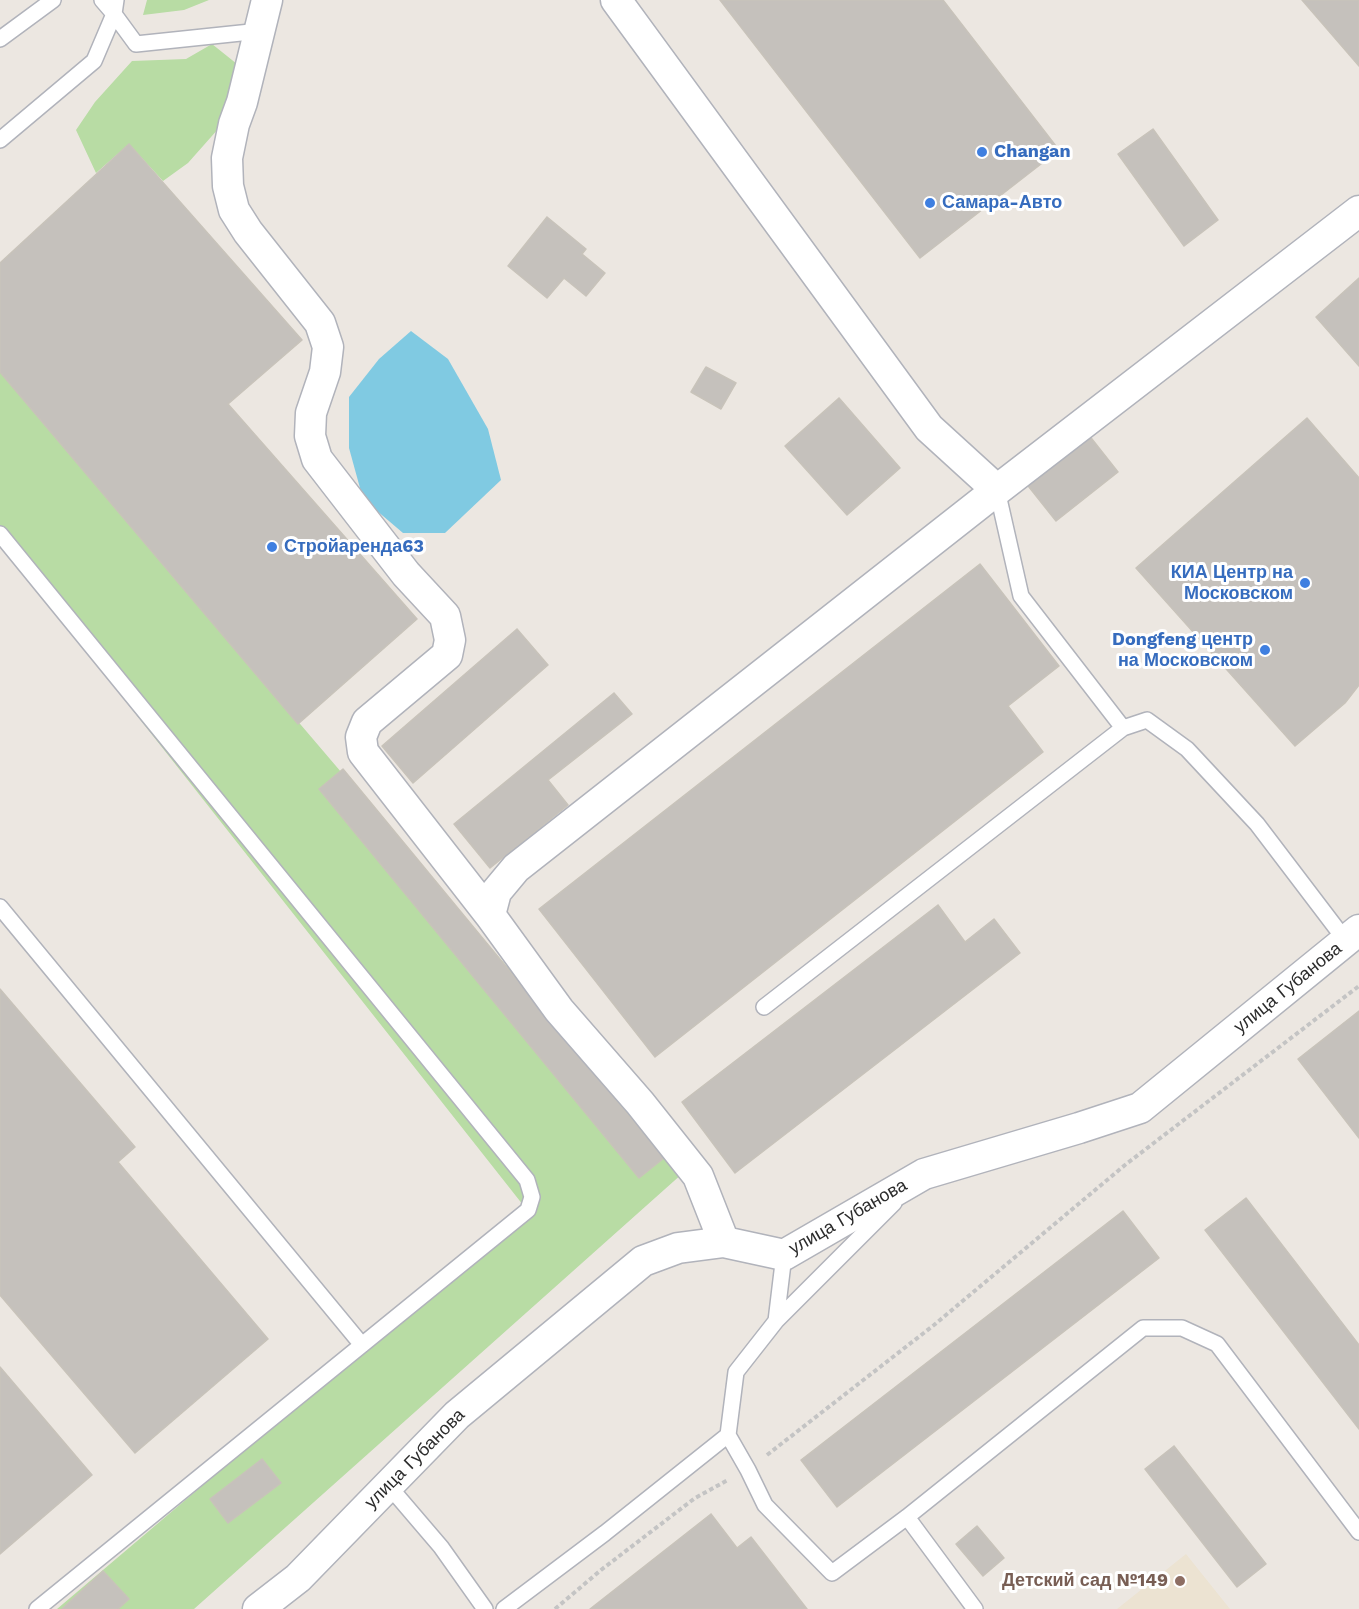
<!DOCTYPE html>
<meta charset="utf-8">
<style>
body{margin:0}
canvas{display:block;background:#ece7e1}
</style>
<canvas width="1359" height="1609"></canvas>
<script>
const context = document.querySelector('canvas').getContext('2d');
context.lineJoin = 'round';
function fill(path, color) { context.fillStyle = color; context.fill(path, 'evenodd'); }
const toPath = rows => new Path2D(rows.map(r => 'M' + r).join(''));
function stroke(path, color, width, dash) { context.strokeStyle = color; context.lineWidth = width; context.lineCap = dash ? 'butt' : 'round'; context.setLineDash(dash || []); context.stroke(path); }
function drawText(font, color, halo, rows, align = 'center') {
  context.font = font + ' "Work Sans",sans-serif'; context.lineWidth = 6; context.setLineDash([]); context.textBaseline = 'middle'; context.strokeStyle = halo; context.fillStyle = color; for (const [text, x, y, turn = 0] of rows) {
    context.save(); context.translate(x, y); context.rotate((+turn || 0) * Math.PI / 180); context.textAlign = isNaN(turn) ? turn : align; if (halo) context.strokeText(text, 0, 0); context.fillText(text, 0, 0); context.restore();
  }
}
const education = toPath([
 [1186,1554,1230,1609,1117,1609]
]);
const green = toPath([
 [147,0,209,0,184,10,143,15],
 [212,44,237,64,242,102,188,163,163,181,129,144,96,173,76,130,95,102,132,61,186,59],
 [0,372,683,1173,194,1609,57,1609,527,1210,0,542]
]);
const water = toPath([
 [411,331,448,359,488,429,501,480,445,533,403,533,363,499,349,448,349,397,379,359]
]);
const building = toPath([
 [720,0,943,0,1059,150,920,258,720,0],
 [1302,0,1359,0,1359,66,1302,0],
 [1153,129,1218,220,1184,246,1118,154,1153,129],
 [129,144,302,340,228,404,417,619,298,724,0,372,0,263,129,144],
 [547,217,586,249,582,254,605,273,586,296,564,278,547,298,508,266,547,217],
 [1359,278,1359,366,1316,317,1359,278],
 [706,367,736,383,721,409,691,392,706,367],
 [839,398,900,468,847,515,785,446,839,398],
 [1307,418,1359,478,1359,685,1345,703,1295,746,1136,568,1307,418],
 [1088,434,1118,472,1056,521,1025,482,1088,434],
 [980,564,1059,666,1008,706,1043,752,655,1057,539,909,980,564],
 [517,629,548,665,413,783,382,746,517,629],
 [614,693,632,714,548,780,568,805,490,868,454,824,614,693],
 [343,769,664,1158,639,1178,319,789,343,769],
 [938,905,965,942,994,919,1020,953,735,1173,682,1102,938,905],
 [0,989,135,1147,118,1162,268,1339,135,1453,0,1295,0,989],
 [1359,1011,1359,1138,1298,1059,1359,1011],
 [1246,1198,1359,1345,1359,1429,1205,1230,1246,1198],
 [1123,1211,1159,1258,837,1507,801,1460,1123,1211],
 [0,1367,92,1475,0,1554,0,1367],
 [1174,1446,1266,1564,1237,1587,1145,1469,1174,1446],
 [262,1459,281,1483,228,1523,210,1499,262,1459],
 [711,1514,737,1548,751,1537,807,1609,590,1609,711,1514],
 [977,1526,1004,1558,983,1576,956,1544,977,1526],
 [103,1571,129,1599,118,1609,62,1609,103,1571]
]);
const path = toPath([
 [767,1455,934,1325,1125,1165,1359,986],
 [555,1609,601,1570,695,1498,728,1480]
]);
const service = toPath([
 [102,0,114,14,116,0],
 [0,39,53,0],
 [0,140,94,61,114,14,136,44,260,31],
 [0,534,527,1180,532,1197,528,1210,37,1609],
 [1123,728,1147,720,1187,749,1257,824,1346,941],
 [0,907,362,1345],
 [764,1007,1123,728,1021,596,997,490],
 [894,1203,776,1321,736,1372,728,1435,748,1470,765,1505,832,1573,907,1517,1143,1328,1182,1328,1217,1344,1359,1532],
 [776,1321,784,1255],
 [388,1485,441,1547,485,1609],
 [907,1517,975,1609],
 [504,1609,605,1533,728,1435]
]);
const minor = toPath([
 [267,0,242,102,234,124,227,158,228,186,234,210,248,232,320,323,328,347,325,372,311,413,310,436,317,459,406,574,445,616,450,640,447,655,367,722,361,737,363,752,490,915],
 [616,0,929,428,997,490],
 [724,1242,698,1176,640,1103,559,1010,490,915,496,892,516,868,997,490,1359,211],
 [258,1609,298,1578,457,1415,643,1261,678,1248,724,1242,784,1255,924,1174,1079,1128,1140,1108,1359,930]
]);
const markers = [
 [982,152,6,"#3f7fe0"],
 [930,203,6,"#3f7fe0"],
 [272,547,6,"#3f7fe0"],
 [1305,583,6,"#3f7fe0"],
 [1265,650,6,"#3f7fe0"],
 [1180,1581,6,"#8d6e63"]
];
const shopNames = [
 ["Changan",994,152],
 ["Самара-Авто",942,203],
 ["Стройаренда63",284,547],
 ["КИА Центр на",1293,573,"right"],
 ["Московском",1293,594,"right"],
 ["Dongfeng центр",1253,640,"right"],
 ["на Московском",1253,661,"right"]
];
const streetNames = [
 ["улица Губанова",1288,988,-39],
 ["улица Губанова",848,1217,-30],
 ["улица Губанова",415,1459,-45]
];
const educationNames = [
 ["Детский сад №149",1168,1581]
];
fill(education, '#ece3d2');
fill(green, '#b8dca4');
fill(water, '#80cae2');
fill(building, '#c5c1bc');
stroke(building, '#c8c3ba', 1.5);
stroke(service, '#b1b3bb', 18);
stroke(minor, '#b1b3bb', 33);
stroke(path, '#c4c4c4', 4, [4.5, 3]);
stroke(service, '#fff', 15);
stroke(minor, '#fff', 30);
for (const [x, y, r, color] of markers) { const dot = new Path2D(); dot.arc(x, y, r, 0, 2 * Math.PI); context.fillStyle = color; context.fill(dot); stroke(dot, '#fff', 2); }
drawText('bold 18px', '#366cbe', '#fff', shopNames, 'left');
drawText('18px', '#2c2c2c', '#fff', streetNames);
drawText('bold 18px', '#785e54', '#fff', educationNames, 'right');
</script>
